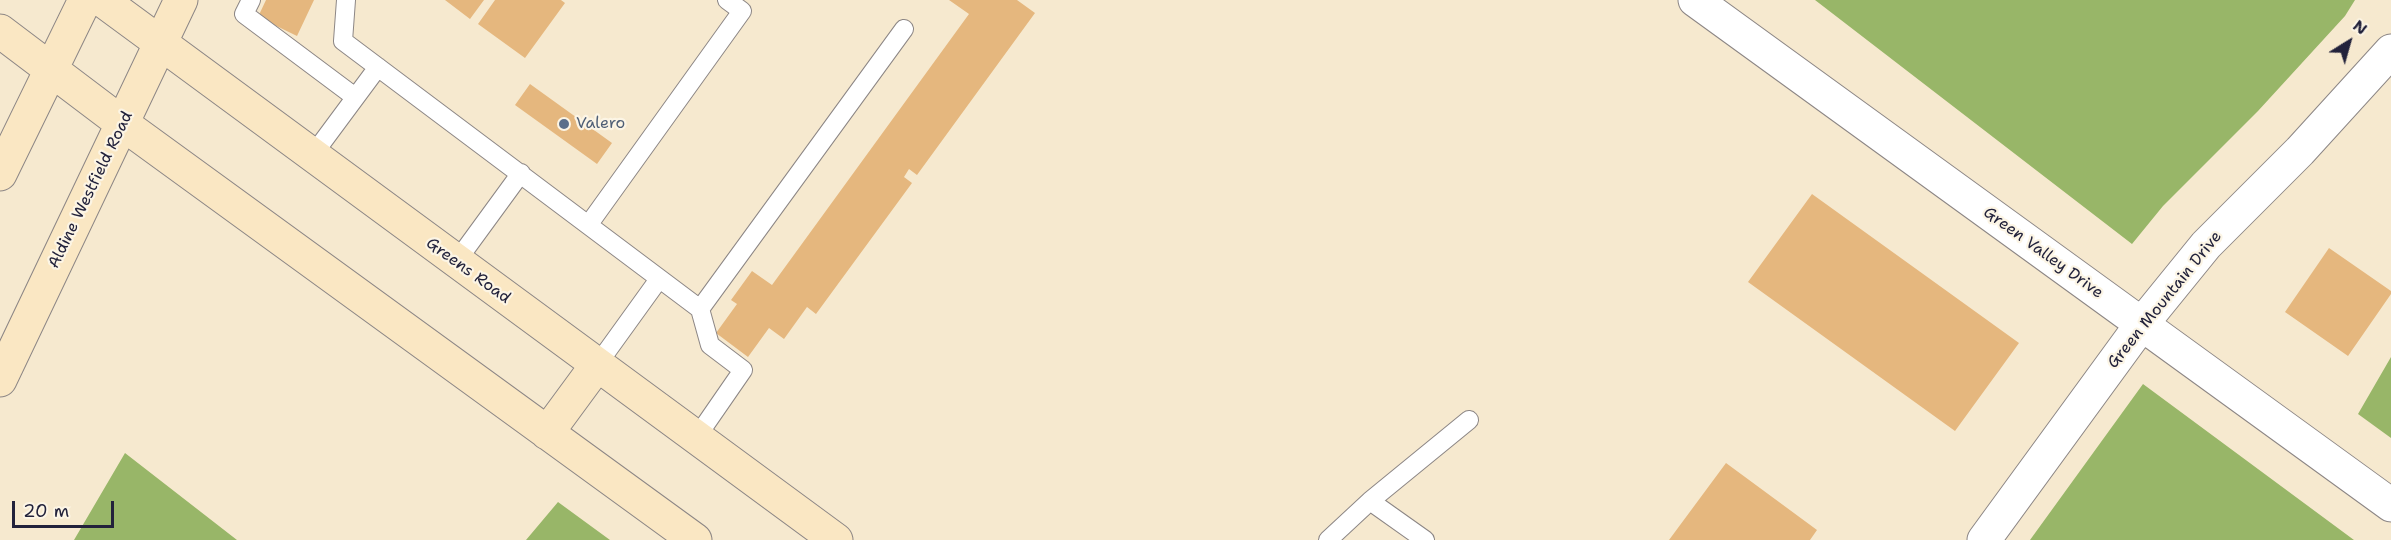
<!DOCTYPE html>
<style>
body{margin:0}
#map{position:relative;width:2391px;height:540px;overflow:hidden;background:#f6e9cf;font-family:"Shantell Sans",sans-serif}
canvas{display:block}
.north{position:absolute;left:2319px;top:12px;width:60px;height:60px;-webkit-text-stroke:4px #fcf5e5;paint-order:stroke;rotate:37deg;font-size:16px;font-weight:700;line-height:24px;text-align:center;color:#22223b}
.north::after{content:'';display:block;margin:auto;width:21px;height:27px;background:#22223b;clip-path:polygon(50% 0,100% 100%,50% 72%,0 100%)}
.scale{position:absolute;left:12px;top:501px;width:102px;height:27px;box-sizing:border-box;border:3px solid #22223b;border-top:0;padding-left:8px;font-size:18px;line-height:21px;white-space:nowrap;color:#22223b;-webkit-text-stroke:4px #fcf5e5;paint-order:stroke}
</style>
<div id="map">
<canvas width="2391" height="540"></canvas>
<div class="north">N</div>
<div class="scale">20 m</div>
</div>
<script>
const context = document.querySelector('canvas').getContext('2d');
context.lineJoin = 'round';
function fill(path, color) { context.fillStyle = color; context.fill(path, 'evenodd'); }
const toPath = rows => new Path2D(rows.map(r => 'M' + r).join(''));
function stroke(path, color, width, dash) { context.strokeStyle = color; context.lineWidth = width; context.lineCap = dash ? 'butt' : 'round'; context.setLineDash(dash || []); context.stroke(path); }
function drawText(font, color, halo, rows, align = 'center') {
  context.font = font + ' "Shantell Sans",sans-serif'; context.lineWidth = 4.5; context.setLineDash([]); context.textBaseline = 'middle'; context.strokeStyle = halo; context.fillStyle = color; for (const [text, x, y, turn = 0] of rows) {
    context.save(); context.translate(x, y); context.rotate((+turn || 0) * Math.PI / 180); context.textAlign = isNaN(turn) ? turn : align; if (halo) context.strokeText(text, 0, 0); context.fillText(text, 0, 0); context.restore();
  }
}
const forest = toPath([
 [1815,0,2355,0,2345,16,2258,111,2163,206,2132,244],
 [2391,357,2391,438,2358,414],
 [2143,384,2354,540,2030,540],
 [125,453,237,540,74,540],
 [558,502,610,540,526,540]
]);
const building = toPath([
 [266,0,314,0,297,36,258,17],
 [445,0,484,0,470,19],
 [495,0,561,0,565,3,525,58,478,24],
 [949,0,1017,0,1035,13,917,175,909,169,904,177,912,183,816,314,807,307,784,339,769,328,748,357,716,333,737,304,731,300,752,271,772,285,969,14],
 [530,84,612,143,597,164,515,105],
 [1812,194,2019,343,1955,431,1748,282],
 [2329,248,2391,291,2391,294,2348,356,2285,312],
 [1726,463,1817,530,1810,540,1669,540]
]);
const service = toPath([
 [251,0,244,14,355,97],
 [346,0,343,41,700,309,710,345,743,370,696,438],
 [312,156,378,67],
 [589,224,742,11,727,0],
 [456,262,521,173],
 [700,309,904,29],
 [597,365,659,279],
 [1370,501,1469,420],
 [1328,540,1370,501,1425,540]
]);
const minor = toPath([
 [1695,0,2391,505],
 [1984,540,2141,325,2206,245,2300,151,2391,51]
]);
const secondary = toPath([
 [102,0,836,540],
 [0,31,123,124,695,540],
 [0,174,85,0],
 [0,380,181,0],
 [547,433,597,365]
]);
const markers = [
 [564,124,6,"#5c6f8a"]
];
const serviceNames = [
 ["Valero",576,124]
];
const streetNames = [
 ["Aldine Westfield Road",91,190,-64],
 ["Green Valley Drive",2043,253,36],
 ["Greens Road",468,271,36],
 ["Green Mountain Drive",2165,300,-51]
];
fill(forest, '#98b668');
fill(building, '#e5b77e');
stroke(service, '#8c8685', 20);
stroke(minor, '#8c8685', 35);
stroke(secondary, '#8c8685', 35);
stroke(service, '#fff', 18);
stroke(minor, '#fff', 33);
stroke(secondary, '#fae7c3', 33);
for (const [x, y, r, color] of markers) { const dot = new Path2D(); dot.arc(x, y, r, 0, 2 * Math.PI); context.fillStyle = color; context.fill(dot); stroke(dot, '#fcf5e5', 2); }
drawText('16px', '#4e5e75', '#fcf5e5', serviceNames, 'left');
drawText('16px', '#22223b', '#fcf5e5', streetNames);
</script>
